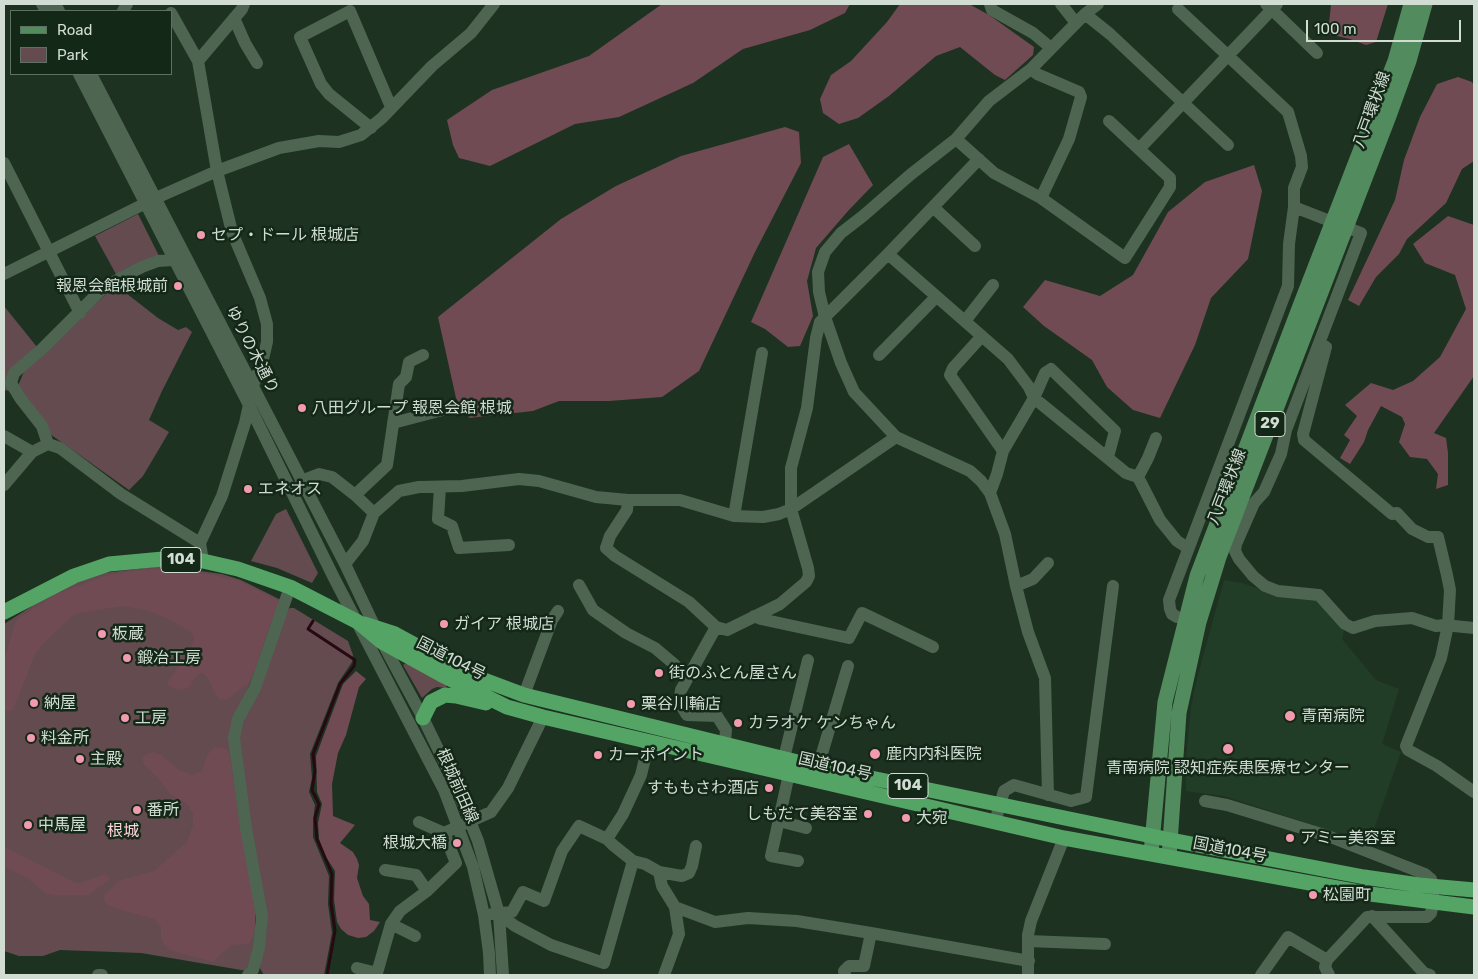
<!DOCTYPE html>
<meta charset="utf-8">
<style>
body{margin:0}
#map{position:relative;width:1478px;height:979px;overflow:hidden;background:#1e3221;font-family:Rubik,sans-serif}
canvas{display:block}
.frame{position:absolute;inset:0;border:5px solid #d1ddd2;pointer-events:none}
.legend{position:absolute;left:10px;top:10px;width:162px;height:65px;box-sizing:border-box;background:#142818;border:1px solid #607062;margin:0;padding:6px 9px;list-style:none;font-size:15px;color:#d1ddd2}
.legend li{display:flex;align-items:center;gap:10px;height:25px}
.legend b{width:25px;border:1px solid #607062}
.scale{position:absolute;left:1306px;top:20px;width:155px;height:22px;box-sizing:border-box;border:2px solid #d1ddd2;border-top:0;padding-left:6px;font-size:15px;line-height:18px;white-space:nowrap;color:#d1ddd2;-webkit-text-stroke:4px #142818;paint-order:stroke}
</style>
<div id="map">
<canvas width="1478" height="979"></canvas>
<div class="frame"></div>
<ul class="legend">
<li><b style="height:6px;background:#528b5e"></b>Road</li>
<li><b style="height:14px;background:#634b50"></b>Park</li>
</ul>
<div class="scale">100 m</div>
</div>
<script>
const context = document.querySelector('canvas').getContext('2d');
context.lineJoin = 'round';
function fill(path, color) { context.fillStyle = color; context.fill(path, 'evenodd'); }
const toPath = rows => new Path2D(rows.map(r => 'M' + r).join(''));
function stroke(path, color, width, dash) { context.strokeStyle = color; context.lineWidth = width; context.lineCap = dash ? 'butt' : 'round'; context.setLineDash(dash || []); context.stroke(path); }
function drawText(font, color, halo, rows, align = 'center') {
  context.font = font + ' Rubik,"Noto Sans JP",sans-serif'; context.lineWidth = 5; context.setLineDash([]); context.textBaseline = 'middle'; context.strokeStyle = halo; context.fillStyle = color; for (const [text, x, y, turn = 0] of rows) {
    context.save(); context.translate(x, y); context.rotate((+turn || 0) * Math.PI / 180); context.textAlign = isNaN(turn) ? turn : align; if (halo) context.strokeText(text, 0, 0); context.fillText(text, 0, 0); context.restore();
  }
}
const built = toPath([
 [1224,580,1242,583,1279,595,1317,600,1344,631,1342,639,1376,680,1399,689,1382,744,1401,752,1369,843,1224,796,1186,791,1186,757,1191,707,1197,679]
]);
const green = toPath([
 [138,214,159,256,117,276,95,236],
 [117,286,158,318,178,330,186,327,192,332,162,391,149,420,169,432,143,476,129,490,50,434,18,386,25,369,107,293],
 [4,306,37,347,10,391,4,390],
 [286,509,318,573,312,583,277,568,251,561,276,514],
 [162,566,222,574,241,580,283,601,282,608,234,722,259,917,256,942,247,971,141,953,60,950,43,956,19,956,4,951,4,624,54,592,81,581,103,573],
 [290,608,294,608,348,641,353,655,352,662,338,683,310,754,312,778,309,792,315,805,313,820,313,837,329,876,328,904,332,933,324,975,264,975,259,967,238,735,286,611],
 [406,663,447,685,446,688,437,687,432,689,422,698,403,665]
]);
const forest = toPath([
 [662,4,850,4,845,13,810,30,743,49,693,83,619,117,575,124,490,166,459,158,453,145,447,120,492,90,589,56],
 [900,4,969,4,989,15,1034,47,1033,55,1005,80,995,75,960,47,936,56,889,96,858,118,839,124,823,113,820,99,831,75,851,61,887,22],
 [1331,4,1388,4,1376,42,1366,45,1350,39,1328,34],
 [1458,77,1472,82,1474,86,1474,161,1462,169,1446,203,1407,239,1399,254,1376,277,1359,306,1348,300,1395,200,1404,160,1420,117,1437,84],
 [785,127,799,132,801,163,755,252,699,371,662,397,609,401,559,401,533,411,469,418,456,398,438,317,561,219,616,186,681,156],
 [849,144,873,185,848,211,816,248,807,281,813,316,800,346,788,347,765,329,751,322,823,157],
 [1254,165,1262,191,1248,259,1211,298,1195,345,1160,418,1133,410,1107,387,1092,360,1044,326,1023,307,1045,280,1100,296,1133,275,1168,212,1205,182],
 [1448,216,1474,225,1474,376,1434,433,1446,438,1448,453,1448,485,1436,489,1438,474,1427,459,1410,457,1399,442,1405,424,1402,417,1381,406,1368,430,1364,442,1350,464,1340,458,1350,440,1344,435,1357,416,1345,405,1371,383,1393,390,1413,381,1440,357,1466,309,1455,275,1425,263,1413,244],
 [162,569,214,575,240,581,279,601,280,603,267,632,255,669,248,684,226,700,220,699,215,694,207,677,204,674,200,673,196,677,189,687,182,690,173,688,168,685,168,681,191,648,194,637,192,633,169,619,145,610,124,606,79,613,71,617,42,645,34,656,14,708,11,711,4,711,4,661,15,623,19,618,56,594,105,576,137,570],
 [356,671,366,679,359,687,346,735,338,753,332,784,333,816,355,825,340,843,353,852,357,859,359,865,357,878,363,896,369,904,370,920,380,922,374,931,366,937,358,938,348,935,341,929,337,922,334,900,335,871,326,857,319,839,318,823,322,804,317,792,316,756,343,684],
 [215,747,224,748,229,752,242,835,256,913,253,938,248,944,231,945,213,962,171,951,164,945,161,937,161,926,154,919,114,908,107,905,104,900,105,894,120,880,154,871,159,867,187,842,193,825,193,813,187,804,171,795,158,778,144,765,142,758,147,754,154,752,161,755,179,770,193,775,202,771,207,755],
 [4,847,74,882,80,883,104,874,109,877,109,880,89,895,52,895,45,893,26,877,4,867]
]);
const stream = toPath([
 [313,621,308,629,355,660,354,666,340,684,313,754,315,771,312,790,319,804,315,818,317,839,332,874,331,903,335,931,327,975]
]);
const minor = toPath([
 [42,4,46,11],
 [55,4,59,11],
 [990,4,992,10,1033,33,1051,48],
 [1061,4,1076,23],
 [1266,4,1317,53],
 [1178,9,1288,112,1301,156,1302,167,1294,188,1294,207,1289,244,1288,286,1169,600,1170,609,1172,614,1177,617,1195,621],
 [123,11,127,4],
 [171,13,198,61,217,171,232,232,260,298,267,324,267,342,263,359,253,386,245,423,222,496,200,543,203,561],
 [1085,14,1110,34,1228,145],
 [234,18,245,43,257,63],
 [198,61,242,9,244,4],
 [1031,69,1037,74,1079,92,1081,97,1069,139,1041,198],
 [79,74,250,407,333,576,444,790,473,867,484,915,489,953,490,975],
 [91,74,345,564,382,642,423,718,455,784,478,841,499,914,503,975],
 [371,128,329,94,321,84,300,37,350,11,391,107],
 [956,139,994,173,1041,198,1125,258,1170,187,1170,178,1109,121],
 [1139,149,1277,4],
 [979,159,888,254,825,317,841,363,854,392,896,437,970,471,981,481,990,493,1005,534,1016,586,1028,632,1045,678,1048,795],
 [4,163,80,313],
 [933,207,975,246],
 [1294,207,1361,233,1286,430,1281,454,1264,492,1254,503,1236,544,1235,551,1239,559,1253,576,1265,586,1278,591,1319,595,1345,624,1353,628,1375,621,1412,618,1436,626,1444,625,1474,628],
 [888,254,1008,359,1029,387,1034,398,1126,473,1138,477,1148,458,1156,438],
 [4,274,156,198,217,171,279,148,319,141,339,142,361,135,382,118,432,66,471,33,494,4],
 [965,321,993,285],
 [982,336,953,368,950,375,1003,451],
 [1319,343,1326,347,1303,434,1304,440,1392,514,1397,513,1412,529,1428,537,1438,537,1447,575,1450,590,1448,625,1441,658,1406,746,1408,750,1437,766,1474,792],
 [879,355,936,297],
 [393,423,454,407],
 [4,436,32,452],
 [48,444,42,426,20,398,11,383,14,373,42,349,104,287,142,267,158,261,173,260],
 [1138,477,1160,520,1177,541,1188,548],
 [301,481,319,474,332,477,355,495,374,513],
 [4,485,32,452,48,444,60,448,121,494,200,543],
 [440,487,438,519,452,526,459,548,509,545],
 [990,493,997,474,1003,451,1034,398,1045,373,1051,369,1115,431,1108,457],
 [355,495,387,465,399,384,406,377,409,362,423,355],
 [628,500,627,510,610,536,606,548,615,556,689,602,716,627,727,630,780,604,806,582,809,576,808,568,791,509,791,468,807,408,816,338,820,322,825,317,819,292,818,272,825,252,841,233,863,216,910,175,956,139,989,101,1031,69,1085,14,1098,4],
 [734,516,762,353],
 [345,564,363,541,374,513,399,491,419,487,462,486,519,479,539,481,596,497,628,500,680,500,734,516,763,517,779,514,791,509,896,437],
 [579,585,593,610,626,633,655,648,674,664,687,678],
 [1016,586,1033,579,1048,563],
 [754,616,761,619,849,638,862,613,933,647],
 [716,627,681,690,679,702,687,715,717,716,726,730,724,752],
 [524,695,552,620,558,611],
 [784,758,808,660],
 [818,767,848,666],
 [789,774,771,856,798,861],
 [1205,801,1227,805,1328,836,1425,874,1431,879,1433,886,1433,903,1431,913,1427,917,1367,917,1327,960,1325,967,1329,975],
 [779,821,806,828],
 [419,822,444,833],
 [995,822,1004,791,1014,785,1071,801,1086,797,1113,586],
 [607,839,613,845,633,861,645,864,659,872,662,886,675,907,679,934,664,975],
 [385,870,416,875,427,891],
 [659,872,682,876,689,873,692,866,696,846],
 [675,907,715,922,748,918,797,921,871,933,1029,961],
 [492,914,512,912,523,892,544,901,562,851,579,826,607,839,623,814,641,775,649,742],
 [499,914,515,926,551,945,604,963,633,861],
 [1372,916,1424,973,1430,975],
 [391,924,415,936],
 [1028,941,1105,944],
 [357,968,377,973,391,924,400,911,427,891,456,863,444,833,491,812,508,788,543,717],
 [98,975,102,975],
 [248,975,253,970,259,948,262,916,246,828,234,738,238,719,255,688,290,587],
 [845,975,844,971,849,966,864,966,871,933],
 [1028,975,1028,935,1031,921,1064,838],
 [1261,975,1288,937,1327,960]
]);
const major = toPath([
 [1151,853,1165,702,1197,576,1300,306,1395,61,1411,4],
 [1169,857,1179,713,1199,622,1219,557,1389,116,1409,61,1425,4]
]);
const highway = toPath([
 [4,612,74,576,109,564,163,559,203,561,238,569,290,587,358,622,382,642,442,675,507,707,543,717,1064,838,1370,894,1474,907],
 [364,624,395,634,454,666,484,680,524,695,818,767,1171,840,1364,877,1419,885,1474,890],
 [423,718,431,702,445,695,456,696,486,703]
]);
const markers = [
 [201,235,5,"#f29aaf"],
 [178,286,5,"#f29aaf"],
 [302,408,5,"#f29aaf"],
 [248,489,5,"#f29aaf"],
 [444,624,5,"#f29aaf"],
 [102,634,5,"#f29aaf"],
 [127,658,5,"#f29aaf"],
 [659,673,5,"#f29aaf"],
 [34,703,5,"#f29aaf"],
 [631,704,5,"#f29aaf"],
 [1290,716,6,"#f29aaf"],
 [125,718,5,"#f29aaf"],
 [738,723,5,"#f29aaf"],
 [31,738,5,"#f29aaf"],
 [1228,749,6,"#f29aaf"],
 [875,754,6,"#f29aaf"],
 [598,755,5,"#f29aaf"],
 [80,759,5,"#f29aaf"],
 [769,788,5,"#f29aaf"],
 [137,810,5,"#f29aaf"],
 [868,814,5,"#f29aaf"],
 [906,818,5,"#f29aaf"],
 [28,825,5,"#f29aaf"],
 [1290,838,5,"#f29aaf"],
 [457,843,5,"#f29aaf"],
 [1313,895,5,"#f29aaf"]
];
const shields = [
 [1270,424,30],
 [181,560,40],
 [908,786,40]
];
const shieldNames = [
 ["29",1270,424],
 ["104",181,560],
 ["104",908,786]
];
const streetNames = [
 ["八戸環状線",1372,110,-70],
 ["ゆりの木通り",252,350,63],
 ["八戸環状線",1227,487,-69],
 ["国道104号",451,659,27],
 ["国道104号",835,767,13],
 ["根城前田線",457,786,66],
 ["国道104号",1230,850,11]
];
const poiNames = [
 ["セプ・ドール 根城店",211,235],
 ["報恩会館根城前",168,286,"right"],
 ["八田グループ 報恩会館 根城",312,408],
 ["エネオス",258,489],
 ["ガイア 根城店",454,624],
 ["板蔵",112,634],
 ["鍛冶工房",137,658],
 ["街のふとん屋さん",669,673],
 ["納屋",44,703],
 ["栗谷川輪店",641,704],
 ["青南病院",1301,716],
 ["工房",135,718],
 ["カラオケ ケンちゃん",748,723],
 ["料金所",41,738],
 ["鹿内内科医院",886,754],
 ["カーポイント",608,755],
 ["主殿",90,759],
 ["青南病院 認知症疾患医療センター",1228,768,"center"],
 ["すももさわ酒店",759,788,"right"],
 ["番所",147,810],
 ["しもだて美容室",858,814,"right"],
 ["大宛",916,818],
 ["中馬屋",38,825],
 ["アミー美容室",1300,838],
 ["根城大橋",447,843,"right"],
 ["松園町",1323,895]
];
const parkNames = [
 ["根城",123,831]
];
fill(built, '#223d27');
fill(green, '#634b50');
fill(forest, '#704b54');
stroke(stream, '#260912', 3);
stroke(minor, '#4e6552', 12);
stroke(major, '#528b5e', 15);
stroke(highway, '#54a466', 15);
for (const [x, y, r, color] of markers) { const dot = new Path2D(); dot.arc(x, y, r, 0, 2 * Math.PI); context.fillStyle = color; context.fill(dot); stroke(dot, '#142818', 2); }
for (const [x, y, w] of shields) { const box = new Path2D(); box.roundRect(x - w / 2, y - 12.5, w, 25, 4); context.fillStyle = '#142818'; context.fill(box); stroke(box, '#d1ddd2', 1); }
drawText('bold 15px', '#d1ddd2', null, shieldNames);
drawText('16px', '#d1ddd2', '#142818', streetNames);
drawText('16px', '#d1ddd2', '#142818', poiNames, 'left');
drawText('16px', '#fbd1da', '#142818', parkNames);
</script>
